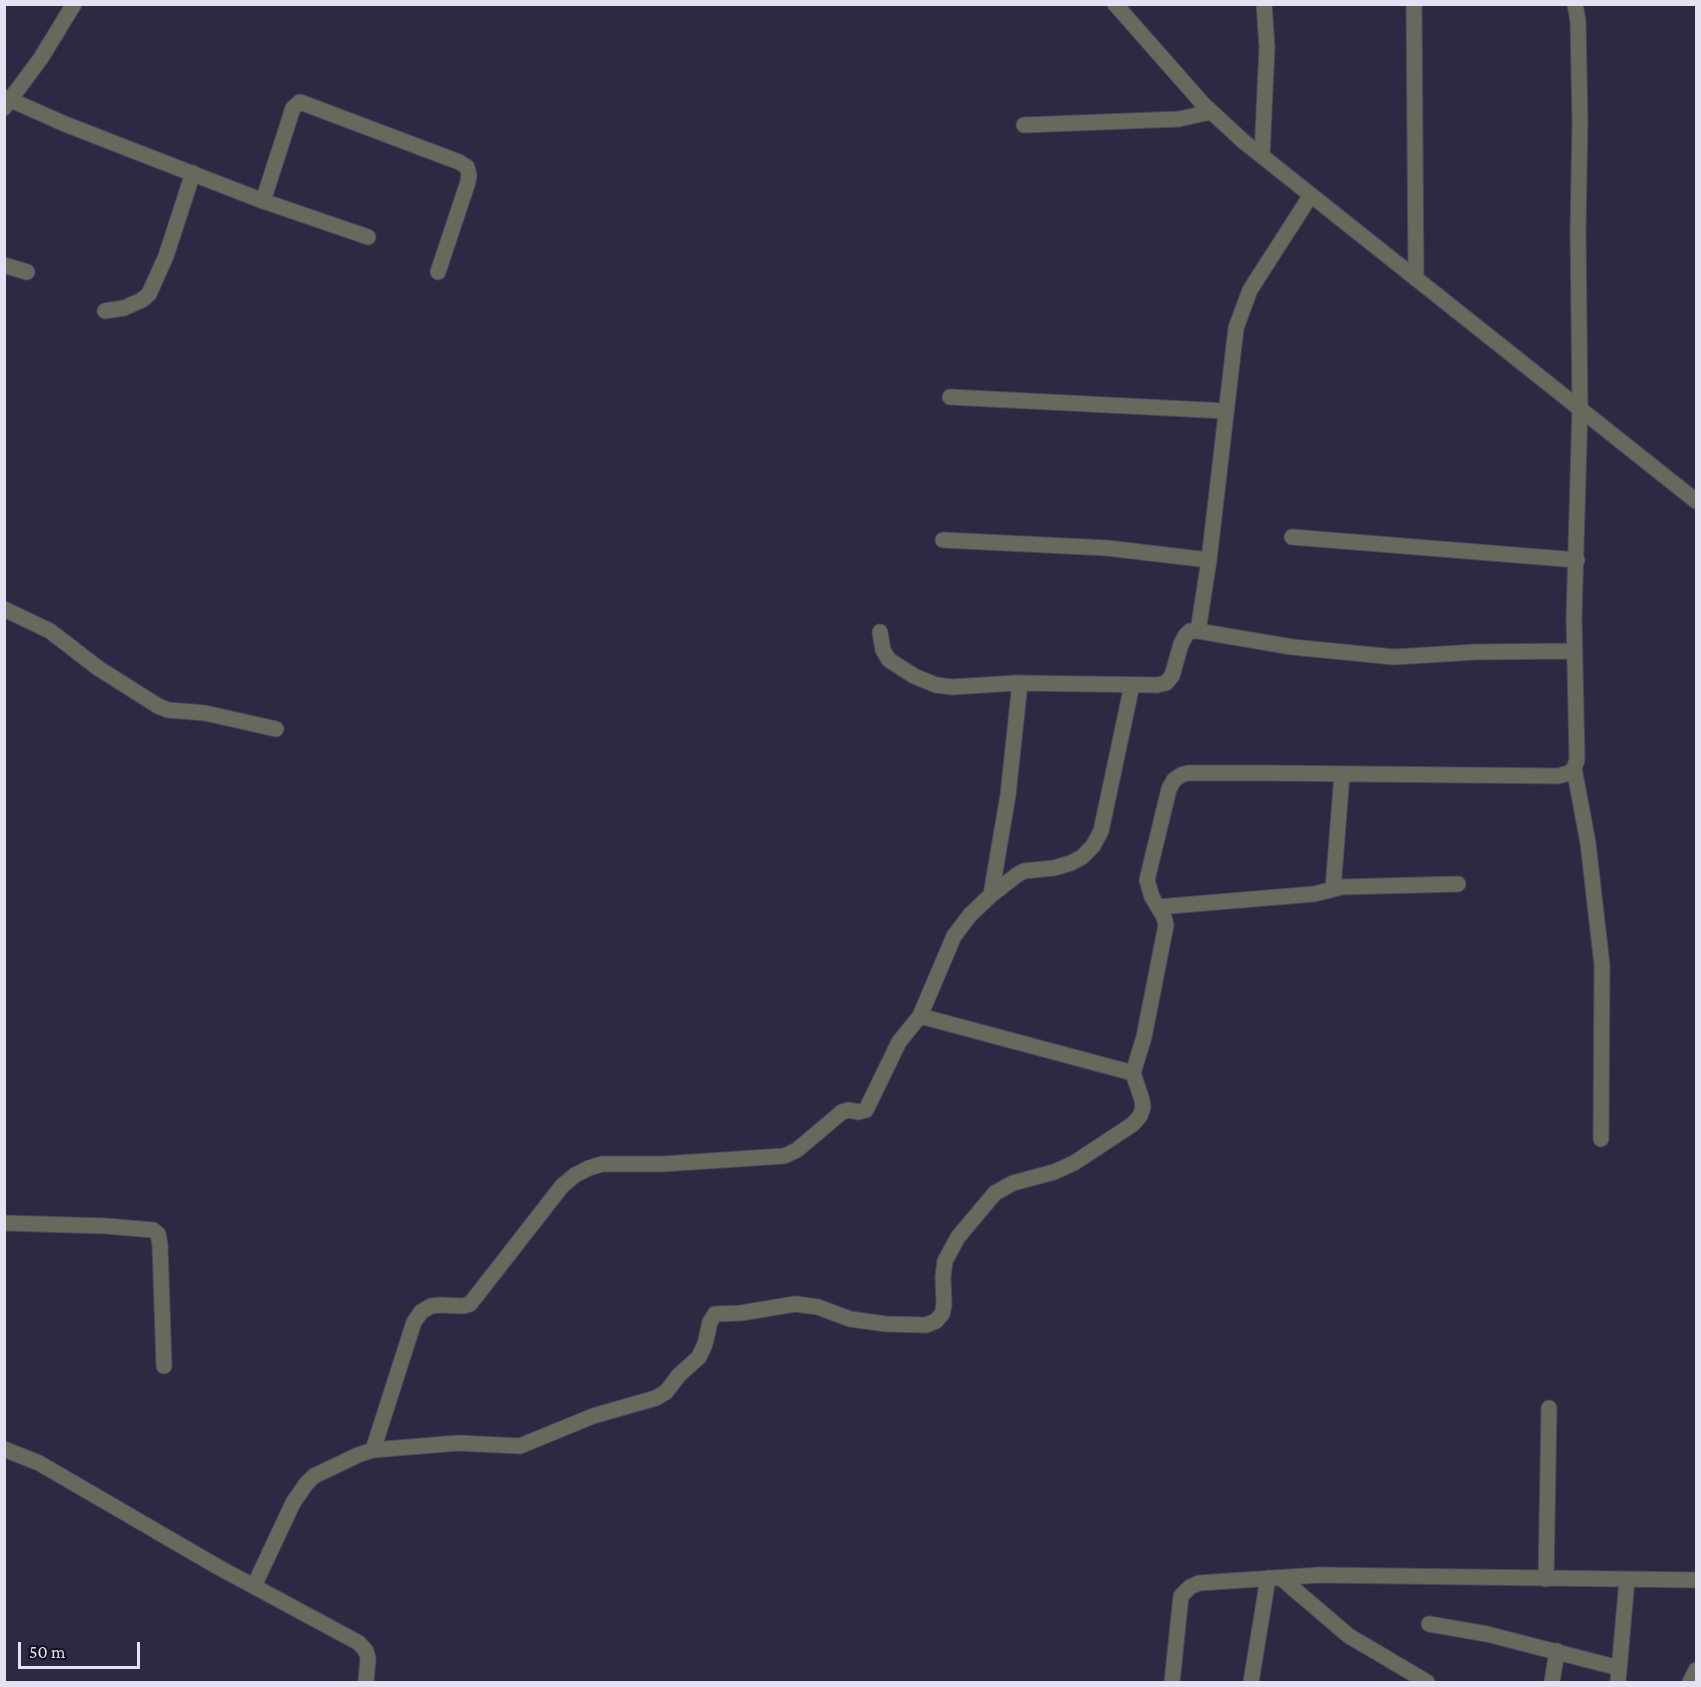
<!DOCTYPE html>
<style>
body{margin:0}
#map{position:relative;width:1701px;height:1687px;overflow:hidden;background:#2f2843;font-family:"Crimson Pro",serif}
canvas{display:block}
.frame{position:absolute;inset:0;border:6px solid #e4e1f3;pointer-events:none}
.scale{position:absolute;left:18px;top:1642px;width:122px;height:27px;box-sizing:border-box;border:3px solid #e4e1f3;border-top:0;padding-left:8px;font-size:18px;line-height:21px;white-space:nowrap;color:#e4e1f3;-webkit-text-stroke:4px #161320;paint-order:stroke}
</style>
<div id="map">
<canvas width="1701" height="1687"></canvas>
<div class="frame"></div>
<div class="scale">50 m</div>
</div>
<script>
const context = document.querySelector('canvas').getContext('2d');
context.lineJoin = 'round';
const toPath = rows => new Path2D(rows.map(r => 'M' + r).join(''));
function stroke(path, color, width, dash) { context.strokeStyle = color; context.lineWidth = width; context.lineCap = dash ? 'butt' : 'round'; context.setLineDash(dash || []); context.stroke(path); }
const minor = toPath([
 [1115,4,1203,104,1243,141,1696,501],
 [1414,4,1416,279],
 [4,97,65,124,124,147,263,201,368,237],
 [4,108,41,58,74,4],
 [1024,125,1179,119,1211,112],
 [1262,156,1267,47,1264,4],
 [263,201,293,108,300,102,459,162,467,167,469,175,468,182,438,272],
 [4,265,27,272],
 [105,311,124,308,142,300,149,294,166,256,193,173],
 [950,397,1226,411],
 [1292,537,1577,560],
 [943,540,1107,548,1209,560],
 [4,609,50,631,98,668,158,706,168,710,205,713,276,729],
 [1198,631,1209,560,1236,328,1250,290,1311,195],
 [880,632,883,650,889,660,914,676,936,685,952,687,1016,683,1157,685,1166,683,1172,676,1181,644,1186,635,1190,631,1198,631,1292,647,1394,657,1476,652,1575,651],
 [1132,685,1101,831,1093,846,1082,857,1071,863,1054,868,1024,871,1017,875,991,895,970,915,954,936,920,1016,1133,1073],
 [1574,768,1588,843,1602,965,1601,1139],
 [1333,889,1342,774],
 [991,895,1008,795,1020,683],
 [1158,907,1314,894,1342,887,1458,884],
 [4,1223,106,1226,153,1230,158,1234,160,1245,164,1366],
 [4,1449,39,1463,218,1567,359,1643,366,1651,368,1658,366,1682],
 [373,1450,414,1322,421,1312,431,1306,440,1305,463,1306,470,1304,562,1186,575,1175,589,1168,602,1164,662,1164,784,1156,797,1150,842,1112,849,1110,858,1112,866,1110,899,1042,920,1016],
 [1281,1578,1349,1636,1427,1682],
 [1546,1579,1549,1408],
 [254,1586,293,1503,306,1484,314,1476,358,1455,373,1450,458,1443,520,1446,593,1416,656,1398,666,1392,679,1375,699,1357,705,1344,710,1322,715,1314,741,1313,795,1304,818,1307,850,1319,886,1324,926,1325,936,1321,942,1314,944,1305,943,1277,945,1261,958,1237,995,1193,1013,1183,1054,1172,1074,1163,1133,1124,1140,1116,1143,1107,1142,1100,1133,1073,1144,1037,1166,925,1164,917,1152,897,1147,880,1169,789,1174,780,1181,775,1188,773,1264,773,1558,776,1569,773,1574,768,1577,760,1574,617,1580,408,1578,230,1580,121,1578,21,1575,4],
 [1429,1624,1487,1634,1619,1668],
 [1172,1682,1181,1596,1190,1587,1199,1583,1319,1575,1696,1580],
 [1251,1682,1268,1578],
 [1552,1682,1557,1651],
 [1618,1682,1627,1580],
 [1690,1682,1696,1670]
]);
stroke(minor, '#4c465f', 17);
stroke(minor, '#666a5c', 15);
</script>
